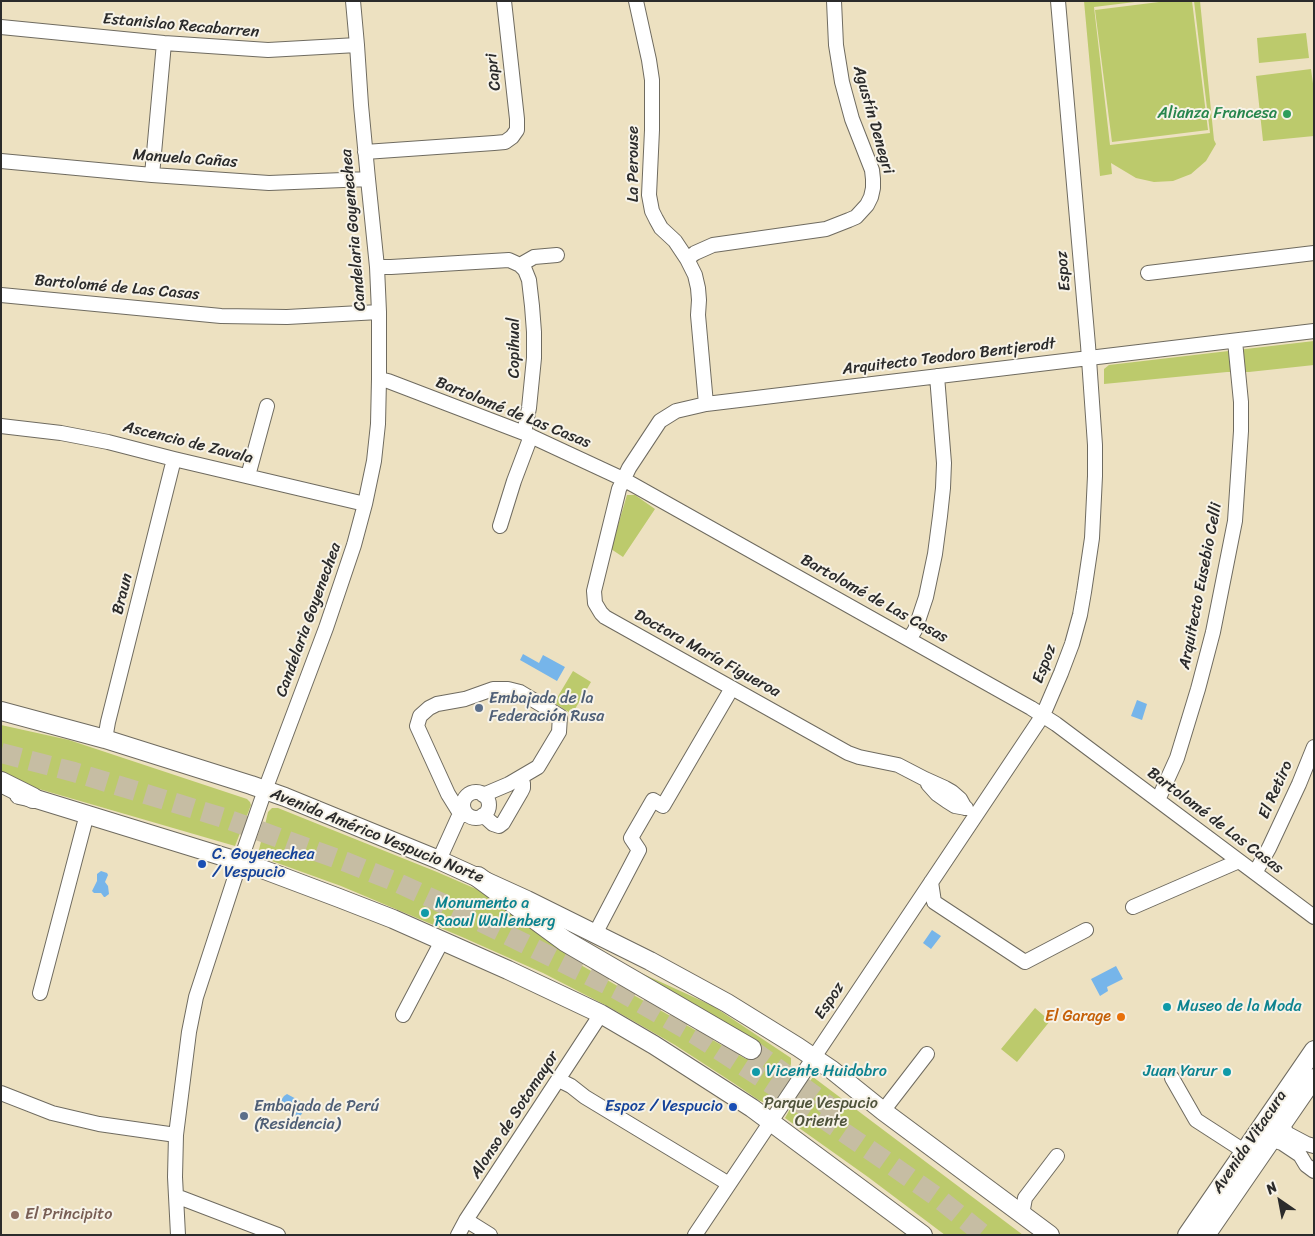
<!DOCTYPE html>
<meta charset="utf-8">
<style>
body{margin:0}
#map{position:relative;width:1315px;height:1236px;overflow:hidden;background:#ede1c1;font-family:Sriracha,sans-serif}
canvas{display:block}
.frame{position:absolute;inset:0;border:2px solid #2b2b2b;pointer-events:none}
.north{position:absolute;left:1255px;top:1176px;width:50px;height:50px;-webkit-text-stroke:4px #f7f3e8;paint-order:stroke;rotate:327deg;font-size:14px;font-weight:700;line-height:20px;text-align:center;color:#2b2b2b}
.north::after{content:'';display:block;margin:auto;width:18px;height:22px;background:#2b2b2b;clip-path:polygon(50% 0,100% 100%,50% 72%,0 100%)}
</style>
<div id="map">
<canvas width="1315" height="1236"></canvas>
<div class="frame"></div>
<div class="north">N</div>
</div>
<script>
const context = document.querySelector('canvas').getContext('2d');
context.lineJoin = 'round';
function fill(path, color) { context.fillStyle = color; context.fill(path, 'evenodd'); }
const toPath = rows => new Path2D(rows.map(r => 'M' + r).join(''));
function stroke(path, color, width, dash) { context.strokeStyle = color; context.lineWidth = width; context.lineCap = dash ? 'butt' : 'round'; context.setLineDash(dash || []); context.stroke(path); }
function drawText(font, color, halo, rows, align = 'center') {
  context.font = font + ' Sriracha,sans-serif'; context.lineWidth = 4; context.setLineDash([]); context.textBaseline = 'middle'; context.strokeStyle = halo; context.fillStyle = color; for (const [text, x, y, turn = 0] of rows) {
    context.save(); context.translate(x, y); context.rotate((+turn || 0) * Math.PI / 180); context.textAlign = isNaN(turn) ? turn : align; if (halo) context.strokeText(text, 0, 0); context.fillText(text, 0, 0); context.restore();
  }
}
const green = toPath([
 [1084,1,1143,1,1094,7,1110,145,1210,133,1194,1,1200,1,1214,140,1216,144,1206,161,1191,174,1173,181,1154,182,1136,178,1111,163,1112,174,1100,176],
 [1167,1,1192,1,1208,130,1112,142,1095,10],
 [1306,33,1309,58,1259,63,1257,38],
 [1311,69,1314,91,1314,136,1263,141,1256,76],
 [1314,341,1314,365,1249,372,1227,372,1104,384,1104,369,1109,365],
 [627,495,635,495,655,509,623,557,611,549],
 [573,671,591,682,572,714,554,703],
 [1,725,69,740,247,799,250,802,251,805,235,846,1,778],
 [272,808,278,808,437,872,490,895,531,924,579,964,746,1059,754,1048,591,950,713,1006,791,1058,791,1064,790,1067,763,1102,760,1101,735,1084,675,1045,609,1007,543,973,462,937,341,886,269,860,258,854,268,812],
 [1035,1008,1050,1021,1017,1062,1001,1049],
 [813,1077,1023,1235,945,1235,868,1177,785,1118,791,1107]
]);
const water = toPath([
 [523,654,539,663,543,655,565,667,557,681,520,660],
 [1137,700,1147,704,1142,720,1131,716],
 [101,871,107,873,108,875,105,882,108,886,109,894,105,897,104,897,101,893,94,893,92,891,97,881,97,874],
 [932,930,941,936,931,949,923,943],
 [1116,966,1123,979,1107,987,1108,991,1100,996,1091,979],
 [287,1094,300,1101,303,1104,304,1110,301,1115,298,1117,295,1118,288,1110,282,1108,280,1106,280,1102,284,1096]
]);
const highwayTunnel = toPath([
 [1,753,74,772,224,818,346,862,396,882,457,910,618,990,696,1035,805,1106,880,1157,937,1197,984,1235],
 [751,1049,838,1113]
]);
const minor = toPath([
 [636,1,649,60,652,80,652,130,649,195,652,211,656,219,661,228,675,241,687,259,695,275,698,288,699,300,698,315,706,404],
 [1,27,164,43,268,50,357,45],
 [365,152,494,143,505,142,512,137,517,130,517,119,504,1],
 [1,161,152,175,269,183,368,179],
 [152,175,164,43],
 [687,259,695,253,713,245,826,229,849,220,856,217,867,205,871,197,873,188,873,179,872,170,852,119,842,82,836,45,834,1],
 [520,265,534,257,557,255],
 [377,267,391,267,509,260,520,265,525,270,529,280,532,306,534,332,534,358,529,408,524,433],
 [1148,273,1314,253],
 [1,295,221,316,287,317,379,312],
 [379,379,388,381,524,433,623,479,1031,708,1056,724,1314,917],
 [1,426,61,433,108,442,174,459,365,504],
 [248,476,267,406],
 [500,526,514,481,531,436],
 [909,639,915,630,926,597,935,554,940,516,943,488,944,463,937,376],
 [105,739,108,722,174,459],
 [928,784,937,794,947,801,955,806,966,808],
 '463 805a13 13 0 1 1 26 0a13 13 0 1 1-26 0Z',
 [1158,800,1177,758,1198,689,1213,632,1235,521,1241,431,1241,402,1235,341],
 [965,808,960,799,952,792,945,788,925,779,898,765,859,757,848,753,605,617,601,613,595,603,594,591,619,489,629,468,660,421,676,411,706,404,1314,331],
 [461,815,448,794,417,726,420,716,429,708,437,704,465,699,493,689,508,689,520,692,560,716,559,732,538,767,509,784,483,795],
 [483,815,493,824,499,826,503,823,521,792,523,788,523,783],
 [439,860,458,818,465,813],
 [1255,873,1269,848,1299,784,1314,747],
 [931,882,934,902,1025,962,1086,930],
 [1133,907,1239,861],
 [595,934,639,850,631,838,653,800,663,806,732,688],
 [40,993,87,814],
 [403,1015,442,941],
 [1172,1078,1196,1120,1244,1151],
 [559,1080,571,1086,585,1097,729,1184],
 [1,1093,52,1113,99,1124,176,1135],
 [883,1111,927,1054],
 [1282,1124,1284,1129,1288,1134,1307,1144,1314,1146],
 [1270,1141,1276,1141,1282,1143,1300,1155,1306,1165,1314,1171],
 [176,1196,278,1235],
 [1024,1215,1023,1209,1025,1198,1057,1156],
 [466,1220,490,1235],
 [178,1235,175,1177,176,1135,189,1032,196,997,240,862,265,790,326,628,354,545,365,504,374,461,378,424,379,379,379,312,377,267,368,179,361,105,357,45,353,1],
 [458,1235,466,1220,601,1014],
 [695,1235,1043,715,1061,673,1072,644,1080,615,1084,592,1092,538,1095,476,1095,445,1088,345,1058,1]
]);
const major = toPath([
 [1,711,105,739,251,785,285,797,439,860,527,900,650,961,727,1003,798,1047,832,1070,883,1111,1050,1235],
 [19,795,33,798,218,855,254,866,339,898,393,919,508,970,601,1014,654,1045,752,1108,923,1235],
 [1187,1235,1314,1050],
 [1206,1235,1314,1078]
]);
const highway = toPath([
 [1,782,33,798],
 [478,877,565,941,751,1049]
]);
const markers = [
 [1287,114,5,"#2e9e5b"],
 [479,708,5,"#5c6f8a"],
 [202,864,5,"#1a4fb4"],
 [425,913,5,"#0f9aa8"],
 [1167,1007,5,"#0f9aa8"],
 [1121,1017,5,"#e8710a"],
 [756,1072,5,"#0f9aa8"],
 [1227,1072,5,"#0f9aa8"],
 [733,1107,5,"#1a4fb4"],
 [244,1116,5,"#5c6f8a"],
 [15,1215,5,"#8d6e63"]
];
const streetNames = [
 ["Estanislao Recabarren",181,26,5],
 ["Capri",494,72,-96],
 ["Agustín Denegri",873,120,74],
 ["Manuela Cañas",185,159,4],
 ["La Perouse",634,164,-90],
 ["Candelaria Goyenechea",354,230,-95],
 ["Espoz",1064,271,-95],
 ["Bartolomé de Las Casas",117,288,5],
 ["Copihual",515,348,-90],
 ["Arquitecto Teodoro Bentjerodt",949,357,-7],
 ["Bartolomé de Las Casas",513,413,22],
 ["Ascencio de Zavala",188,443,14],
 ["Arquitecto Eusebio Celli",1201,586,-79],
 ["Braun",123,594,-76],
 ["Bartolomé de Las Casas",874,599,29],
 ["Candelaria Goyenechea",309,620,-70],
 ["Doctora María Figueroa",707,654,29],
 ["Espoz",1045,664,-69],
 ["El Retiro",1276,790,-66],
 ["Bartolomé de Las Casas",1215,821,37],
 ["Avenida Américo Vespucio Norte",377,836,22],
 ["Espoz",830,1001,-56],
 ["Alonso de Sotomayor",515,1115,-57],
 ["Avenida Vitacura",1250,1142,-56]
];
const leisureNames = [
 ["Alianza Francesa",1277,114]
];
const serviceNames = [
 ["Embajada de la",489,699],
 ["Federación Rusa",489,717],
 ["Embajada de Perú",254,1107],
 ["(Residencia)",254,1125]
];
const transitNames = [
 ["C. Goyenechea",212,855],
 ["/ Vespucio",212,873],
 ["Espoz / Vespucio",723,1107,"right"]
];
const cultureNames = [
 ["Monumento a",435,904],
 ["Raoul Wallenberg",435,922],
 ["Museo de la Moda",1177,1007],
 ["Vicente Huidobro",766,1072],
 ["Juan Yarur",1217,1072,"right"]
];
const foodNames = [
 ["El Garage",1111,1017]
];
const parkNames = [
 ["Parque Vespucio",821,1104],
 ["Oriente",821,1122]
];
const educationNames = [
 ["El Principito",25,1215]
];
fill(green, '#bcca6c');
fill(water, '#76b5ea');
stroke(highwayTunnel, '#c6bda3', 20, [20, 10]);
stroke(minor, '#6f6b60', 16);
stroke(major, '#6f6b60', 20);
stroke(highway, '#6f6b60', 22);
stroke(minor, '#fff', 14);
stroke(major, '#fff', 18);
stroke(highway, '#fff', 20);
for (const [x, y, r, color] of markers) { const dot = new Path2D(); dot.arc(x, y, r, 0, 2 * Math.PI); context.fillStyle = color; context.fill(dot); stroke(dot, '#f7f3e8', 2); }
drawText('16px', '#2b2b2b', '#f7f3e8', streetNames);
drawText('16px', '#27864d', '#f7f3e8', leisureNames, 'right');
drawText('16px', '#4e5e75', '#f7f3e8', serviceNames, 'left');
drawText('16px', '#164399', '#f7f3e8', transitNames, 'left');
drawText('16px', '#0d838f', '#f7f3e8', cultureNames, 'left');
drawText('16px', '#c56008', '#f7f3e8', foodNames, 'right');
drawText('16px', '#4f533b', '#f7f3e8', parkNames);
drawText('16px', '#785e54', '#f7f3e8', educationNames, 'left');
</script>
